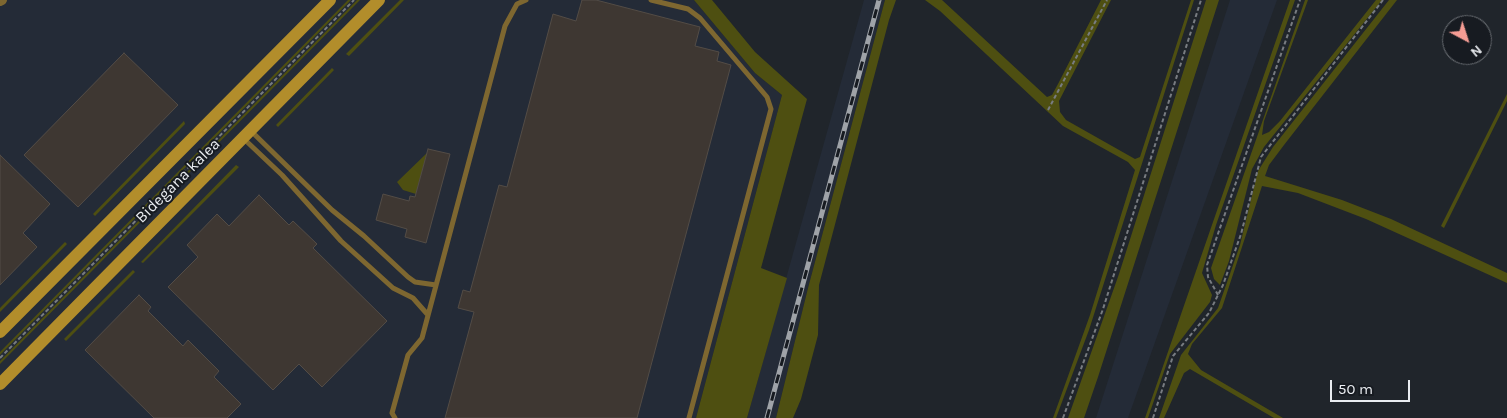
<!DOCTYPE html>
<style>
body{margin:0}
#map{position:relative;width:1507px;height:418px;overflow:hidden;background:#20252b;font-family:Karla,sans-serif}
canvas{display:block}
.north{position:absolute;left:1442px;top:15px;width:50px;height:50px;box-sizing:border-box;background:#171b21;border:1px solid #6b6f74;border-radius:50%;rotate:140deg;font-size:14px;font-weight:700;line-height:20px;text-align:center;color:#eaedf1}
.north::after{content:'';display:block;margin:auto;width:18px;height:22px;background:#f59c94;clip-path:polygon(50% 0,100% 100%,50% 72%,0 100%)}
.scale{position:absolute;left:1330px;top:380px;width:80px;height:22px;box-sizing:border-box;border:2px solid #eaedf1;border-top:0;padding-left:6px;font-size:15px;line-height:18px;white-space:nowrap;color:#eaedf1;-webkit-text-stroke:4px #171b21;paint-order:stroke}
</style>
<div id="map">
<canvas width="1507" height="418"></canvas>
<div class="north">N</div>
<div class="scale">50 m</div>
</div>
<script>
const context = document.querySelector('canvas').getContext('2d');
context.lineJoin = 'round';
function fill(path, color) { context.fillStyle = color; context.fill(path, 'evenodd'); }
const toPath = rows => new Path2D(rows.map(r => 'M' + r).join(''));
function stroke(path, color, width, dash) { context.strokeStyle = color; context.lineWidth = width; context.lineCap = dash ? 'butt' : 'round'; context.setLineDash(dash || []); context.stroke(path); }
function drawText(font, color, halo, rows, align = 'center') {
  context.font = font + ' Karla,sans-serif'; context.lineWidth = 4; context.setLineDash([]); context.textBaseline = 'middle'; context.strokeStyle = halo; context.fillStyle = color; for (const [text, x, y, turn = 0] of rows) {
    context.save(); context.translate(x, y); context.rotate((+turn || 0) * Math.PI / 180); context.textAlign = isNaN(turn) ? turn : align; if (halo) context.strokeText(text, 0, 0); context.fillText(text, 0, 0); context.restore();
  }
}
const built = toPath([
 [0,0,694,0,755,73,782,95,696,418,0,418],
 [864,0,885,0,808,288,776,418,747,418],
 [1230,0,1277,0,1128,418,1096,418]
]);
const green = toPath([
 [348,0,351,0,0,355,0,352],
 [357,0,360,0,0,364,0,361],
 [400,0,404,0,349,56,346,54],
 [694,0,712,0,755,52,807,99,761,268,787,278,747,418,696,418,782,95,755,73],
 [885,0,896,0,889,20,819,285,818,335,801,399,793,418,776,418,808,288],
 [925,0,942,0,1047,97,1052,95,1058,84,1101,0,1111,0,1059,101,1060,112,1066,120,1135,159,1140,157,1191,0,1194,0,1089,330,1056,418,1053,418,1090,315,1135,170,1128,162,1063,126,940,11],
 [1206,0,1219,0,1098,377,1084,418,1068,418,1119,274],
 [1290,0,1295,0,1216,225,1202,273,1212,295,1210,302,1170,354,1148,418,1145,418],
 [1305,0,1308,0,1264,121,1262,135,1269,132,1280,121,1376,0,1382,0,1264,147,1252,169,1229,261,1220,285,1214,279,1211,268],
 [1389,0,1397,0,1284,145,1269,165,1265,176,1342,200,1391,219,1507,273,1507,283,1366,219,1298,193,1262,186,1222,308,1192,344,1188,354,1201,370,1283,418,1274,418,1190,369,1184,373,1164,418,1159,418,1181,355,1218,308,1240,245,1258,171,1273,147],
 [332,68,334,70,278,127,276,125],
 [1507,94,1507,101,1444,228,1441,226],
 [184,121,185,124,95,216,93,214],
 [427,153,416,194,403,190,397,182],
 [236,165,239,167,143,263,141,262],
 [65,242,67,244,0,312,0,308],
 [133,270,135,272,66,341,64,339]
]);
const building = toPath([
 [582,0,596,0,700,27,695,46,719,52,717,61,731,65,637,418,445,418,474,312,458,308,463,290,470,292,499,185,507,187,553,14,576,21,582,0],
 [124,53,178,105,78,207,24,155,124,53],
 [428,149,450,154,426,243,405,237,407,229,376,220,383,194,409,201,410,196,415,197,428,149],
 [0,155,50,204,23,233,37,247,0,285,0,155],
 [259,195,289,225,293,221,317,244,313,248,387,321,322,387,299,364,273,390,168,287,198,257,187,245,217,214,229,226,259,195],
 [139,295,151,307,148,311,183,346,188,340,219,371,214,377,241,404,227,418,154,418,85,350,139,295]
]);
const path = toPath([
 [1048,110,1107,0],
 [1218,295,1208,277,1207,265,1300,0],
 [0,358,354,0],
 [1063,418,1103,309,1201,0],
 [1153,418,1173,356,1209,313,1223,285,1241,234,1261,157,1383,0]
]);
const lane = toPath([
 [651,0,688,9,700,18,767,97,771,109,689,418],
 [251,131,332,210,364,236,408,277,415,282,436,285],
 [243,138,282,175,341,241,393,288,413,298,428,315],
 [395,418,392,413,408,355,422,338,505,26,517,4,526,0]
]);
const street = toPath([
 [0,1,2,0]
]);
const secondary = toPath([
 [0,332,330,0],
 [0,384,379,0]
]);
const rail = toPath([
 [767,418,879,0]
]);
const streetNames = [
 ["Bidegana kalea",178,181,-45]
];
fill(built, '#242b37');
fill(green, '#4e4f11');
fill(building, '#3e3732');
stroke(building, '#534c46', 1);
stroke(path, '#787c81', 2, [4, 2.5]);
stroke(lane, '#7e6730', 5);
stroke(street, '#7e6730', 10);
stroke(secondary, '#b28d2b', 12);
stroke(rail, '#9fa3a8', 5);
stroke(rail, '#171b21', 3, [9]);
drawText('16px', '#eaedf1', '#171b21', streetNames);
</script>
